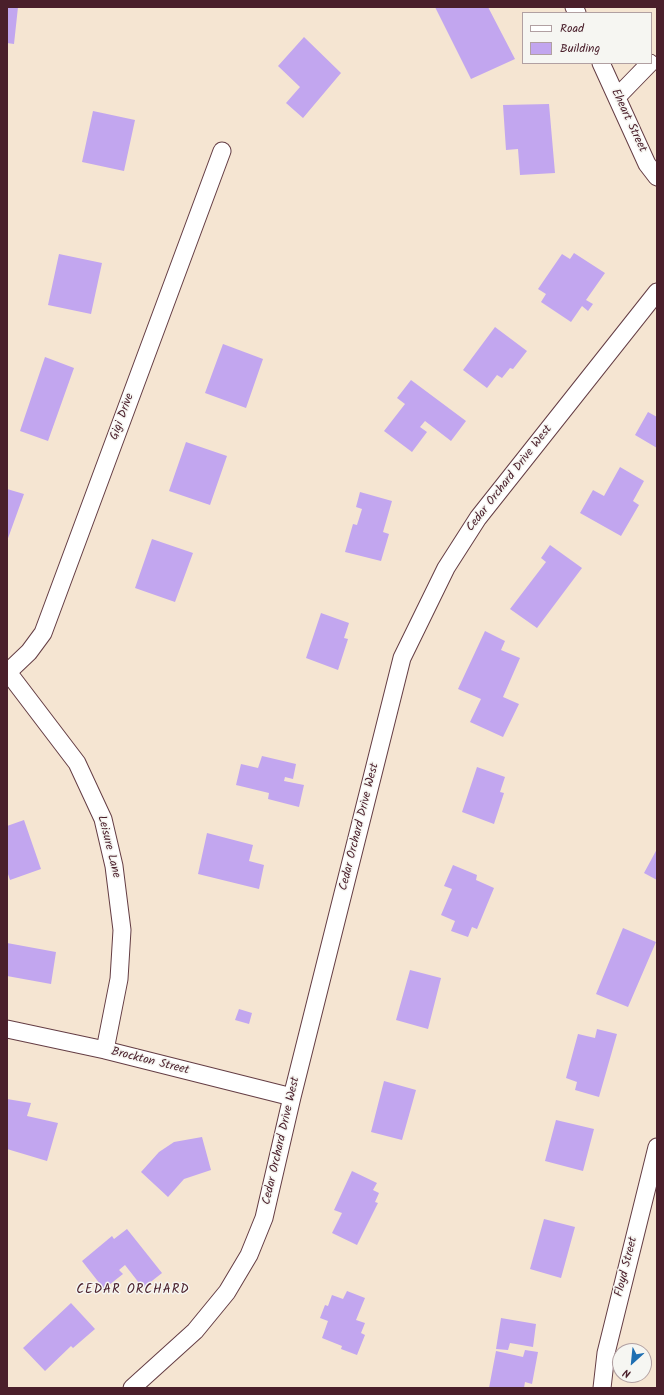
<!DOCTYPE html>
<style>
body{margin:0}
#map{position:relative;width:664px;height:1395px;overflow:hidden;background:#f5e5d2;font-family:Kalam,sans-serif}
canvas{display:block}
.frame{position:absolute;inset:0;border:8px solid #4a1f2b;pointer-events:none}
.legend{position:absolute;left:522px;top:12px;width:130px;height:52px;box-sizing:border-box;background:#f6f6f2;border:1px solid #b1a0a2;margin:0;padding:5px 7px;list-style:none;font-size:12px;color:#4a1f2b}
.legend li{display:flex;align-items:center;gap:8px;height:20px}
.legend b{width:20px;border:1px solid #b1a0a2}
.north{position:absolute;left:612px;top:1343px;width:40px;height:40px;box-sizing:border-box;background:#f6f6f2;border:1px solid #b1a0a2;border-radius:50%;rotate:207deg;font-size:11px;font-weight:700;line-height:16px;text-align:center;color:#4a1f2b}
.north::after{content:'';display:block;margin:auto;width:14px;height:18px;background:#1f6fb2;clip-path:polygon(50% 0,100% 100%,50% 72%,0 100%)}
</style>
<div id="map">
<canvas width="664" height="1395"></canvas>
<div class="frame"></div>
<ul class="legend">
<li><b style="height:5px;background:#fff"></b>Road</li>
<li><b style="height:11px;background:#c2a6ef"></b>Building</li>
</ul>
<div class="north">N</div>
</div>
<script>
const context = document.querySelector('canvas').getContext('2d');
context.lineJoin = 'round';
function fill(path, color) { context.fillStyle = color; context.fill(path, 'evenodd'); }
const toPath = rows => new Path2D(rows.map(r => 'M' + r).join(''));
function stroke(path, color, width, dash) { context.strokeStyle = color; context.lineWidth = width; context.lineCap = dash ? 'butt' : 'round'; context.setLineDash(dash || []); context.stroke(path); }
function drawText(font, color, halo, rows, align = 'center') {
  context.font = font + ' Kalam,sans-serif'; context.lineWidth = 3; context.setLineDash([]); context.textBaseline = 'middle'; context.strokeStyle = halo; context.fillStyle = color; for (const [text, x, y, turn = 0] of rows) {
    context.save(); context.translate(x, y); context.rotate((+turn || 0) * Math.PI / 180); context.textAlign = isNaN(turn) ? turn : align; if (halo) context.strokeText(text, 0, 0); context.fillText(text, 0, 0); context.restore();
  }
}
const building = toPath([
 [7,7,18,7,14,44,7,43],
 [435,7,488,7,515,59,471,79],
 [304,37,341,73,303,118,286,103,300,87,278,66],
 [549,104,555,173,520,175,518,149,506,150,503,105],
 [93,111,135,120,124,171,82,162],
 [574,253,605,273,586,300,593,304,588,311,582,306,571,322,541,302,546,294,538,289,562,254,570,259],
 [59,254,102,263,91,314,48,305],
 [495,327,527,351,513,369,510,368,502,378,497,375,487,388,463,370],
 [223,344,263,359,246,408,205,393],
 [45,357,74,368,48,441,20,431],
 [411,380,466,421,451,441,425,421,420,427,427,432,412,452,384,431,405,404,397,398],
 [648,412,657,417,657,448,635,435],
 [186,442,227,456,210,505,169,491],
 [620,467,644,481,633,501,639,505,621,536,580,513,593,490,604,496],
 [7,489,24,494,7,541],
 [360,492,392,501,383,532,389,534,381,561,345,552,353,524,357,525,362,509,356,507],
 [152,539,193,553,175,602,135,588],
 [550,545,582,568,537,628,510,609,546,562,541,558],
 [321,613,349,623,344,638,348,639,338,670,306,658],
 [485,631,505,641,501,650,520,658,503,697,519,704,503,737,470,722,481,699,458,689],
 [262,756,296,764,293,779,285,777,284,781,304,785,299,807,268,799,269,793,236,785,241,764,258,768],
 [477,767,505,777,500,792,504,793,494,824,462,812],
 [24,820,41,869,10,880,7,871,7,826],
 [207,833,253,845,249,861,264,865,259,889,198,874],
 [657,849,657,880,644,873],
 [453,865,477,875,476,880,494,888,477,929,472,927,468,937,451,931,455,921,441,915,452,889,444,886],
 [623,928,656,942,628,1007,596,994],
 [7,943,56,952,51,984,7,976],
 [410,970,441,978,428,1029,396,1020],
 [239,1009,252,1013,249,1024,235,1020],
 [597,1029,617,1034,599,1097,575,1090,577,1082,566,1078,578,1034,595,1038],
 [384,1081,416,1090,402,1140,371,1132],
 [7,1099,31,1103,27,1116,58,1123,47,1161,7,1149],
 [556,1120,594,1129,583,1171,545,1161],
 [202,1137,211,1170,184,1179,168,1197,141,1172,159,1152,174,1142],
 [352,1171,377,1183,373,1190,379,1193,375,1202,378,1203,357,1245,332,1233,342,1213,334,1210],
 [544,1219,575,1227,561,1278,530,1269],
 [127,1229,162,1273,143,1288,125,1265,119,1270,123,1274,104,1289,82,1261,112,1236,114,1239],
 [347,1291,365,1298,356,1320,365,1323,361,1333,365,1335,357,1355,341,1349,342,1346,322,1338,328,1321,320,1318,325,1305,328,1306,332,1295,343,1299],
 [71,1303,95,1329,73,1348,71,1346,45,1371,23,1348],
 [501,1318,536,1324,533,1347,510,1343,508,1350,496,1349],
 [525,1350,538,1352,532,1384,525,1382,524,1388,489,1388,496,1351,523,1357]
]);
const minor = toPath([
 [574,7,577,13],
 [601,63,647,164,657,177],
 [617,97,650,63],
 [7,671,77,763,103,819,114,866,122,930,119,979,105,1050],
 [8,672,29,652,43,633,222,151],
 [7,1029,105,1050,292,1097],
 [132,1388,195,1331,227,1292,249,1255,264,1218,292,1097,402,658,446,568,478,518,657,292],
 [602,1388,606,1353,657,1147]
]);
const streetNames = [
 ["Eheart Street",628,121,65],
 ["Gigi Drive",123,417,-70],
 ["Cedar Orchard Drive West",510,479,-52],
 ["Cedar Orchard Drive West",360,827,-76],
 ["Leisure Lane",108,847,76],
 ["Brockton Street",150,1062,14],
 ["Cedar Orchard Drive West",282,1141,-77],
 ["Floyd Street",627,1267,-76]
];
const neighbourhoodNames = [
 ["CEDAR ORCHARD",133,1291]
];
fill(building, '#c2a6ef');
stroke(minor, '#643d44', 19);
stroke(minor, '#fff', 17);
drawText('12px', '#4a1f2b', '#f6f6f2', streetNames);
context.letterSpacing = '1px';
drawText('13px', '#4a1f2b', '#f6f6f2', neighbourhoodNames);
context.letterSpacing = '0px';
</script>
